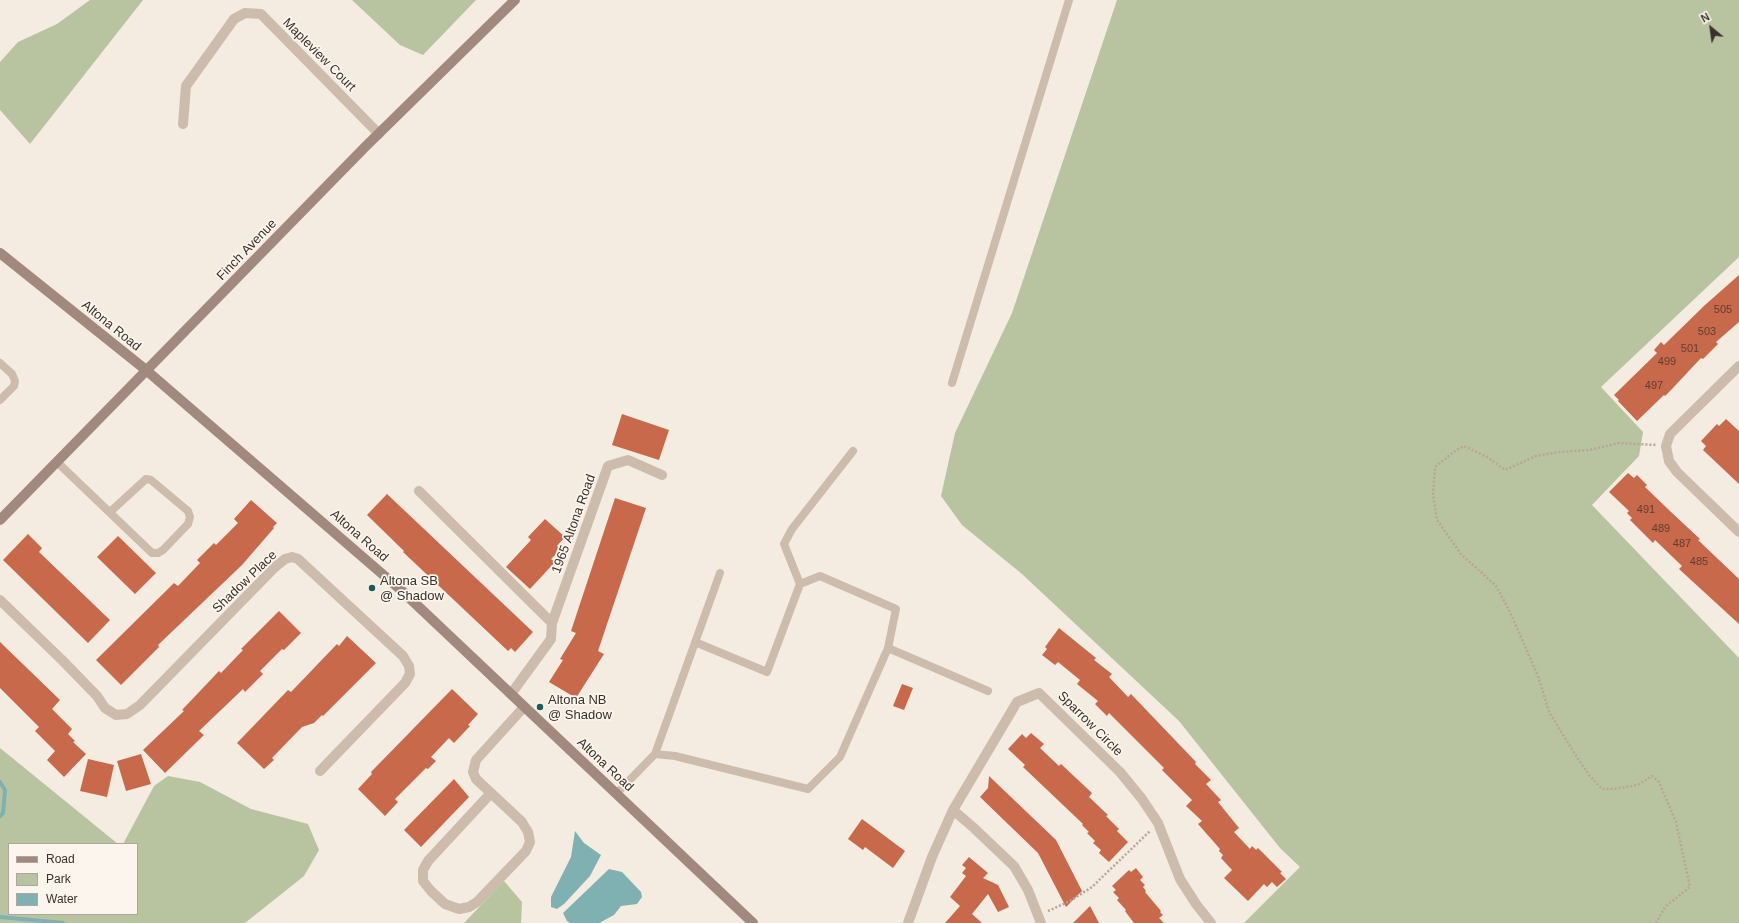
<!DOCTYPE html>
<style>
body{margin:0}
#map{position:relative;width:1739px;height:923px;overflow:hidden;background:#f4ebe1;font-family:Helvetica,sans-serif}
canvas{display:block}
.legend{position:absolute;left:8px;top:843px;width:130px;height:72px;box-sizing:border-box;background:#fbf5ee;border:1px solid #aea6a0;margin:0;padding:5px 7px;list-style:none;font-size:12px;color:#3b302b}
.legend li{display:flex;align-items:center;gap:8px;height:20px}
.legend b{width:20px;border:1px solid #aea6a0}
.north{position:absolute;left:1691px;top:8px;width:40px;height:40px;-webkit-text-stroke:3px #fbf5ee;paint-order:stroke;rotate:331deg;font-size:11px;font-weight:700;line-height:16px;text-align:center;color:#3b302b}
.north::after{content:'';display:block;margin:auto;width:14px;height:18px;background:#3b302b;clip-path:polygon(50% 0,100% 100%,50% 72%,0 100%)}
</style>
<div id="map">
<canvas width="1739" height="923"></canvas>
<ul class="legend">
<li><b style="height:5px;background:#a18a7d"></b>Road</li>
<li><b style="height:11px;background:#b8c4a0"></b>Park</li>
<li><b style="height:11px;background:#7fb0b2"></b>Water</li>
</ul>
<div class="north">N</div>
</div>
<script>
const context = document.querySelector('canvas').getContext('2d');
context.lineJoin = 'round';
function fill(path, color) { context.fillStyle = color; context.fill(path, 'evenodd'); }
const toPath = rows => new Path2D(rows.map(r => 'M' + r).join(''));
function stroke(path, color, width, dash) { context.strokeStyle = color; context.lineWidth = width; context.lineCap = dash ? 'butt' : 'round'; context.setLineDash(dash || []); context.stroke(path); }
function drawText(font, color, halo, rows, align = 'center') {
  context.font = font + ' Helvetica,sans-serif'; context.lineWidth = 3.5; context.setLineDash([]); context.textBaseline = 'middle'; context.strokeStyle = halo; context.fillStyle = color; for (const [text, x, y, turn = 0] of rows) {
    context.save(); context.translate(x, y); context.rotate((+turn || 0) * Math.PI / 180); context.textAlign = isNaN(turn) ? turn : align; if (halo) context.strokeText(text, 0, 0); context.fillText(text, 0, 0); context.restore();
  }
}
const green = toPath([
 [90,0,143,0,30,144,0,110,0,62,18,42,57,24],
 [352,0,476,0,423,55,400,45],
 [1117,0,1739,0,1739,257,1601,387,1643,432,1639,456,1592,505,1739,658,1739,923,1244,923,1300,867,1280,848,1179,721,1022,574,962,525,941,496,955,433,1012,313],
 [0,748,118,844,9,844,9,914,137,914,137,844,123,844,154,786,168,776,200,782,251,809,308,824,319,850,304,876,245,923,0,923],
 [504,881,522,902,521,923,464,923]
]);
const water = toPath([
 [575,831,584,843,601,855,590,876,564,904,557,909,551,907,551,897,571,857],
 [609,869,622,872,641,892,642,897,637,904,621,906,614,915,599,923,570,923,567,921,563,913]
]);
const stream = toPath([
 [0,782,5,790,3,813,0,816],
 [0,917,63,923]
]);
const building = toPath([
 [1739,275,1739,322,1716,342,1718,344,1703,359,1701,358,1672,389,1665,396,1664,395,1637,421,1618,401,1619,400,1614,395,1657,353,1654,350,1661,342,1664,345,1705,305],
 [622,414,669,430,659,460,612,445],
 [1726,419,1739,431,1739,484,1703,450,1706,446,1701,441,1717,424,1719,426],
 [1628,473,1634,478,1637,475,1647,485,1645,487,1671,512,1700,539,1698,540,1739,579,1739,624,1679,569,1682,566,1655,540,1653,543,1630,520,1632,518,1627,513,1629,511,1609,492],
 [387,494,533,632,515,652,511,648,508,651,403,552,404,551,367,515],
 [615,498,646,508,598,651,604,654,576,698,549,682,563,660,560,659,576,633,571,631],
 [251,500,277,523,273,527,274,528,242,565,158,645,159,647,121,685,96,660,174,583,178,586,200,563,197,560,214,543,216,545,238,523,234,519],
 [545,519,565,537,557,546,559,548,556,551,558,552,551,559,555,562,530,589,506,567,531,540,528,537],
 [28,534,42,548,39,552,110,620,88,643,3,560],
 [118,536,156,573,135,594,97,557],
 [279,611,301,633,284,650,282,649,260,671,263,674,245,692,243,689,199,731,204,735,165,773,143,750,184,711,182,710,219,671,221,673,243,650,241,649],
 [1059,628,1096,658,1094,660,1112,674,1109,677,1128,697,1131,694,1196,762,1195,764,1211,780,1206,784,1221,800,1218,802,1239,828,1234,832,1250,849,1252,846,1256,850,1258,848,1282,872,1280,873,1286,879,1277,887,1272,882,1267,887,1264,884,1248,901,1224,878,1232,870,1221,858,1223,855,1219,851,1220,849,1198,824,1202,821,1186,806,1192,800,1162,770,1164,768,1109,713,1107,716,1095,704,1098,701,1077,684,1080,680,1058,662,1055,665,1042,655,1047,649,1045,647],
 [347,636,376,663,323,716,322,715,314,723,302,727,272,758,274,760,264,769,237,743,288,690,291,692,337,644,339,646],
 [0,642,60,700,52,709,72,729,68,734,75,741,73,742,86,754,64,777,47,760,55,751,35,731,39,727,0,688],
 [902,684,913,688,904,710,893,706],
 [452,689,478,714,468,725,470,726,454,743,449,738,431,757,436,761,428,769,426,768,395,799,398,802,385,816,358,789,372,774,371,772],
 [1031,733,1044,744,1040,748,1059,766,1061,764,1092,793,1089,797,1108,815,1106,816,1119,829,1117,831,1128,842,1109,862,1099,853,1101,850,1093,843,1095,841,1087,833,1089,832,1082,825,1083,824,1023,767,1025,765,1008,749,1022,734,1026,738],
 [141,754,151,784,126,791,117,761],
 [88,759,114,765,107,797,80,791],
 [989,776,1056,840,1082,891,1066,907,1038,853,980,797,988,788],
 [454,779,469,797,421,847,404,830],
 [862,819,905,851,893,868,865,847,863,850,848,839],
 [969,857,988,873,983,878,998,885,1009,907,998,912,988,894,972,914,982,923,945,923,960,906,950,897,966,876,962,873,966,868,962,865],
 [1136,868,1143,877,1140,880,1145,885,1143,887,1146,891,1145,892,1161,911,1160,912,1163,915,1159,918,1164,923,1134,923,1125,911,1126,910,1117,900,1119,898,1113,892,1116,890,1112,886,1129,870,1131,872],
 [1090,906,1099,923,1073,923]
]);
const path = toPath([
 [1048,911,1070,901,1092,887,1150,831],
 [1656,923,1665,907,1690,887,1676,822,1659,782,1652,776,1638,785,1613,789,1602,789,1590,776,1578,759,1549,712,1538,676,1510,612,1496,586,1461,554,1437,520,1433,495,1435,467,1455,451,1464,446,1487,457,1505,470,1536,456,1559,452,1589,450,1619,443,1656,445]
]);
const lane = toPath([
 [0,363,12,374,15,381,14,386,0,400],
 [952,383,1069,0],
 [57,462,152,553,158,553,163,550,188,524,190,517,188,511,151,480,146,479,110,512],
 [695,642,767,672,800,584,784,544,792,529,853,451],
 [888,648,988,691],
 [655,754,675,756,808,789,840,757,888,648,896,609,820,576,800,584],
 [616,794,655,754,720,573]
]);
const street = toPath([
 [183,124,186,86,234,19,245,13,261,14,379,134],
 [1739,366,1670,434,1666,446,1669,461,1677,472,1739,532],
 [419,491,552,623],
 [0,600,62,660,97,696,105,708,116,715,127,714,140,705,275,567,285,559,292,557,298,559,403,656,409,666,410,674,405,683,320,771],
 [511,694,551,639,552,623,608,466,628,460,662,475],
 [491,793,428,861,423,870,423,881,431,891,445,904,459,909,469,907,477,902,526,851,530,842,528,832,522,822,476,779,473,772,476,760,524,707],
 [953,810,974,828,1014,866,1028,890,1041,923],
 [908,923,932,857,953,810,1017,702,1039,693,1120,772,1142,799,1158,823,1180,879,1196,904,1211,923]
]);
const secondary = toPath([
 [0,253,146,370,402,591,753,923],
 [0,520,366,146,515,0]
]);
const markers = [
 [372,588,4,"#1f5a5e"],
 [540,707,4,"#1f5a5e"]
];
const numberNames = [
 ["505",1723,310],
 ["503",1707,332],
 ["501",1690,349],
 ["499",1667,362],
 ["497",1654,386],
 ["491",1646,510],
 ["489",1661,529],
 ["487",1682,544],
 ["485",1699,562]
];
const streetNames = [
 ["Mapleview Court",319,55,45],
 ["Finch Avenue",247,250,-46],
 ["Altona Road",111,326,39],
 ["1965 Altona Road",574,524,-70],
 ["Altona Road",359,536,41],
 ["Shadow Place",245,582,-44],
 ["Sparrow Circle",1090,724,45],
 ["Altona Road",605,765,43]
];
const poiNames = [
 ["Altona SB",380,581],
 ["@ Shadow",380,596],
 ["Altona NB",548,700],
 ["@ Shadow",548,715]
];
fill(green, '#b8c4a0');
fill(water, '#7fb0b2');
stroke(stream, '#7fb0b2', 4);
fill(building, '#c8694b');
stroke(path, '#b9a596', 2.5, [2, 2]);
stroke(lane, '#cdbbac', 8);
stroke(street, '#cdbbac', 10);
stroke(secondary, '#a18a7d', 10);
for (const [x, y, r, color] of markers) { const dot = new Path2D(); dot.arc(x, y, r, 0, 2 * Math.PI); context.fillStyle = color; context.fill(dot); stroke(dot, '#fbf5ee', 1.5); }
drawText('11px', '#5e3e33', null, numberNames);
drawText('13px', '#3b302b', '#fbf5ee', streetNames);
drawText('13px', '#3b302b', '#fbf5ee', poiNames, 'left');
</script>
